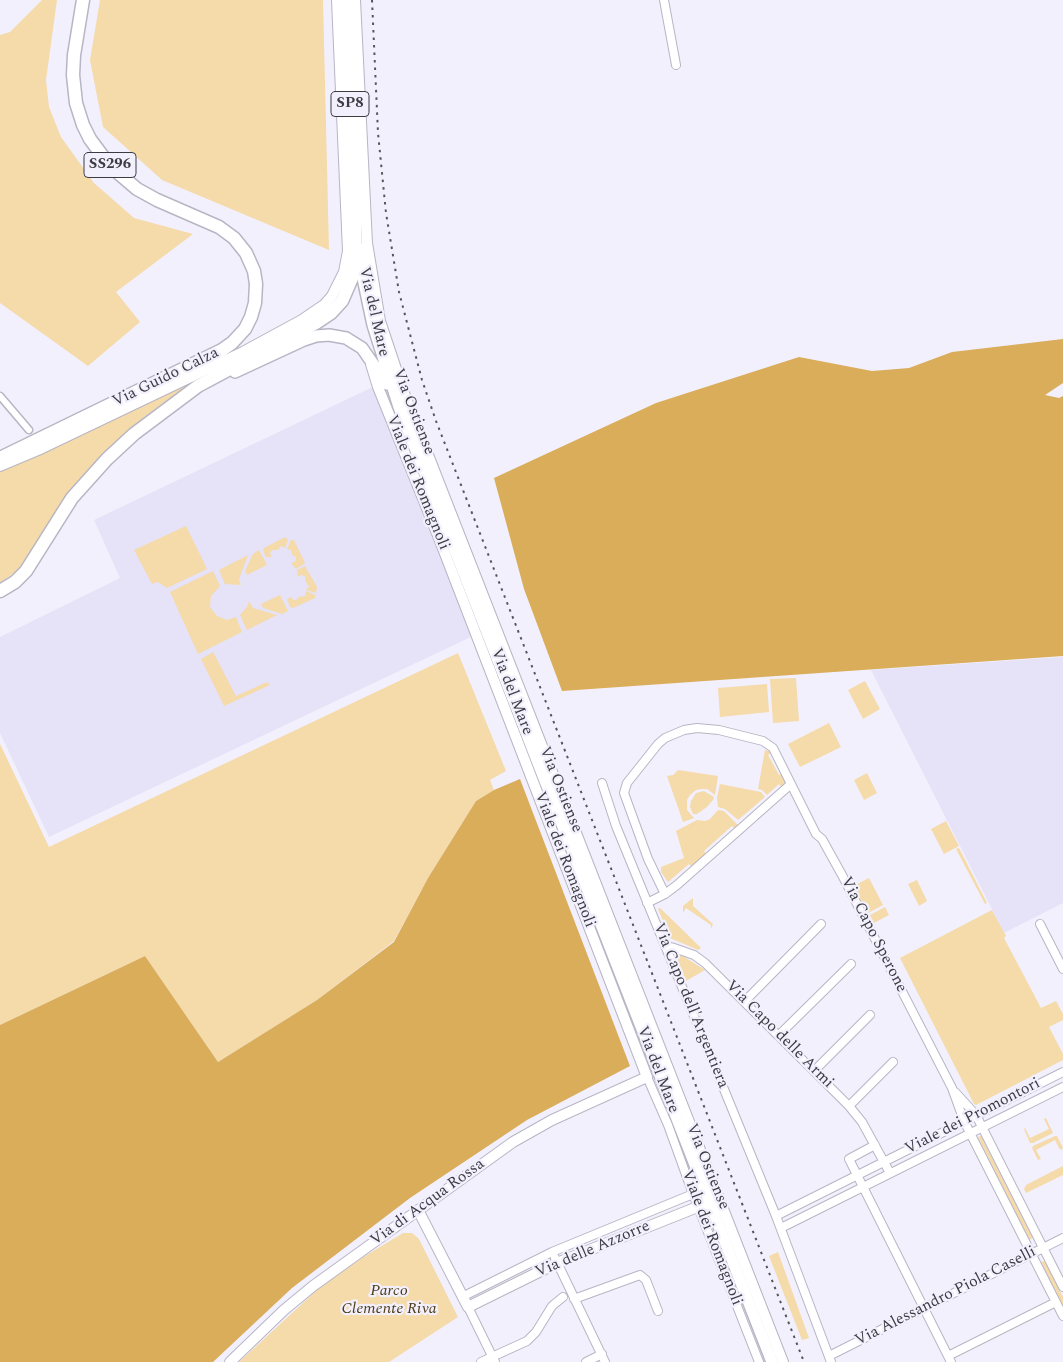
<!DOCTYPE html>
<style>
body{margin:0}
canvas{display:block;background:#f2f0fd}
</style>
<canvas width="1063" height="1362"></canvas>
<script>
const context = document.querySelector('canvas').getContext('2d');
context.lineJoin = 'round';
function fill(path, color) { context.fillStyle = color; context.fill(path, 'evenodd'); }
const toPath = rows => new Path2D(rows.map(r => 'M' + r).join(''));
function stroke(path, color, width, dash) { context.strokeStyle = color; context.lineWidth = width; context.lineCap = dash ? 'butt' : 'round'; context.setLineDash(dash || []); context.stroke(path); }
function drawText(font, color, halo, rows, align = 'center') {
  context.font = font + ' Spectral,serif'; context.lineWidth = 4.5; context.setLineDash([]); context.textBaseline = 'middle'; context.strokeStyle = halo; context.fillStyle = color; for (const [text, x, y, turn = 0] of rows) {
    context.save(); context.translate(x, y); context.rotate((+turn || 0) * Math.PI / 180); context.textAlign = isNaN(turn) ? turn : align; if (halo) context.strokeText(text, 0, 0); context.fillText(text, 0, 0); context.restore();
  }
}
const built = toPath([
 [398,375,496,625,49,837,0,733,0,637,120,578,94,520],
 [1063,657,1063,903,1004,933,871,670]
]);
const green = toPath([
 [42,0,57,0,46,80,49,107,61,137,94,183,134,218,193,234,116,292,140,322,88,366,0,303,0,35,10,32],
 [100,0,323,0,329,250,162,180,103,127,90,60],
 [256,349,175,395,147,415,113,445,81,478,70,492,21,568,0,583,0,470],
 [186,526,207,569,167,588,158,582,152,584,134,550],
 [285,537,288,540,285,548,281,546,278,550,272,550,270,553,272,557,266,557,263,550,264,548],
 [291,540,294,540,305,563,296,569,291,563,296,561,296,557,292,555,291,550,287,549],
 [259,550,267,565,247,575,245,571,253,554],
 [248,555,239,579,241,585,225,584,219,570],
 [305,566,317,587,316,593,306,590,309,586,305,581,305,576,301,575,298,577,297,570],
 [213,571,220,586,211,596,210,607,217,616,227,620,236,617,242,632,198,654,170,592],
 [306,591,315,595,315,598,293,608,290,607,287,599,291,597,293,600,296,600,299,597,305,596],
 [280,595,288,611,282,614,263,608,261,604],
 [249,601,253,608,277,615,247,630,240,615,247,607],
 [213,652,236,696,267,682,270,685,224,706,201,659],
 [458,653,506,771,490,780,494,790,476,801,428,878,394,941,317,1000,218,1062,145,956,0,1025,0,744,49,847],
 [796,678,799,721,773,723,770,679],
 [865,681,880,709,863,719,848,690],
 [767,684,769,712,720,717,718,688],
 [829,723,841,747,800,767,788,744],
 [765,750,772,752,768,755,779,775,783,773,786,784,782,788,779,784,767,795,762,790,758,789],
 [678,770,718,776,715,795,707,789,702,789,696,790,690,795,687,800,687,810,694,818,683,822,667,776,673,775],
 [867,773,877,793,864,800,854,780],
 [720,784,761,792,765,797,738,820,725,809,718,807,717,798],
 [704,791,714,797,713,800,707,807,697,814,693,814,690,807,691,801,696,793],
 [718,810,724,811,739,826,735,829,732,826,704,851,707,855,692,867,689,864,668,882,661,872,661,867,684,858,676,831,697,820,705,821,710,819],
 [946,821,959,846,944,854,931,829],
 [959,848,987,903,985,904,956,849],
 [869,878,883,905,868,913,853,886],
 [917,880,927,901,919,906,908,884],
 [693,898,693,906,713,924,711,929,711,925,686,908,683,913,683,906],
 [885,907,889,915,874,923,870,915],
 [660,908,692,939,701,948,698,950,670,938,658,909],
 [992,910,1006,936,1004,938,1041,1008,1056,1001,1063,1014,1063,1020,1049,1027,1063,1054,1063,1060,976,1105,974,1104,900,958],
 [681,954,686,958,705,970,686,981,676,955],
 [1046,1118,1053,1133,1033,1143,1030,1143,1024,1129,1025,1128,1030,1138,1049,1129,1044,1119],
 [981,1136,1033,1238,1029,1240,978,1137],
 [1055,1136,1057,1136,1063,1148,1061,1150,1059,1148,1055,1140,1036,1150,1041,1159,1038,1160,1032,1148,1033,1146],
 [1063,1166,1063,1175,1026,1193,1024,1189,1026,1185],
 [403,1233,412,1233,419,1239,458,1317,389,1362,239,1362,318,1289,365,1256],
 [778,1252,809,1338,802,1340,769,1256],
 [1045,1261,1063,1297,1063,1306,1041,1262]
]);
const forest = toPath([
 [1063,339,1063,383,1045,395,1059,398,1063,396,1063,656,562,691,524,589,494,478,656,403,799,357,872,371,909,368,952,352],
 [520,779,630,1066,527,1120,410,1198,292,1288,213,1362,0,1362,0,1025,145,956,218,1062,317,1000,394,942,428,878,476,801,494,790]
]);
const pedestrian = toPath([
 [0,396,29,430]
]);
const minor = toPath([
 [664,0,676,65],
 [602,783,616,826,776,1216,831,1362],
 [791,784,677,885,665,894,648,859,624,793,627,783,658,744,665,738,684,730,697,728,719,730,763,741,773,748,816,834,822,839,842,875,952,1088,964,1121,1063,1316],
 [647,903,665,894],
 [1040,924,1063,969],
 [665,946,674,948,694,955,705,963,849,1106,862,1122,890,1173],
 [745,1001,821,924],
 [779,1035,851,964],
 [814,1071,870,1015],
 [647,1077,668,1125,693,1194,759,1362],
 [955,1092,976,1115,982,1127,1063,1287],
 [849,1106,893,1062],
 [875,1145,849,1159,951,1362],
 [776,1216,1063,1072],
 [781,1228,1063,1087],
 [555,1258,605,1362],
 [462,1297,552,1252,693,1194],
 [574,1299,640,1275,646,1280,658,1311],
 [468,1307,495,1362],
 [829,1356,1063,1238],
 [948,1356,1056,1302],
 [481,1362,527,1341,536,1332,552,1306,563,1297],
 [586,1362,602,1354]
]);
const tertiary = toPath([
 [355,0,367,243,380,321,405,396,783,1362],
 [0,466,38,450,243,352,302,320,324,305,332,296,344,272,348,251,337,0],
 [418,1210,468,1307,557,1263,715,1200],
 [230,1362,284,1310,313,1286,513,1142,552,1120,647,1077,439,538,378,387,371,364]
]);
const secondary = toPath([
 [360,249,363,278,373,325,399,407,772,1362],
 [235,372,304,340,316,336,329,335,346,338,362,348,387,384]
]);
const primary = toPath([
 [0,458,222,350,232,343,245,329,251,317,255,303,256,284,254,271,246,253,234,238,219,227,157,200,137,189,110,166,90,139,83,125,76,103,73,75,74,55,83,0],
 [0,591,15,582,26,571,72,498,107,459,134,434,198,386,316,323,331,313,342,301,352,278,356,260,355,207,345,0]
]);
const rail = toPath([
 [372,0,378,133,386,213,399,292,422,380,436,421,804,1362]
]);
const shields = [
 [350,104,38],
 [110,165,52]
];
const shieldNames = [
 ["SP8",350,104],
 ["SS296",110,165]
];
const streetNames = [
 ["Via del Mare",373,312,77],
 ["Via Guido Calza",166,378,-26],
 ["Via Ostiense",413,412,69],
 ["Viale dei Romagnoli",417,483,68],
 ["Via del Mare",511,692,69],
 ["Via Ostiense",560,790,68],
 ["Viale dei Romagnoli",564,860,69],
 ["Via Capo Sperone",873,935,63],
 ["Via Capo dell'Argentiera",690,1006,68],
 ["Via Capo delle Armi",779,1035,45],
 ["Via del Mare",657,1070,69],
 ["Viale dei Promontori",973,1117,-27],
 ["Via Ostiense",707,1167,68],
 ["Via di Acqua Rossa",428,1203,-36],
 ["Viale dei Romagnoli",711,1238,69],
 ["Via delle Azzorre",593,1250,-23],
 ["Via Alessandro Piola Caselli",946,1297,-27]
];
const parkNames = [
 ["Parco",389,1292],
 ["Clemente Riva",389,1310]
];
fill(built, '#e6e2f8');
fill(green, '#f5daaa');
fill(forest, '#daad5b');
stroke(pedestrian, '#b8b5c4', 9);
stroke(minor, '#b8b5c4', 10);
stroke(tertiary, '#b8b5c4', 12);
stroke(secondary, '#b8b5c4', 14);
stroke(primary, '#b8b5c4', 15);
stroke(pedestrian, '#fff', 6);
stroke(minor, '#fff', 8);
stroke(tertiary, '#fff', 10);
stroke(secondary, '#fff', 11);
stroke(primary, '#fff', 12);
stroke(rail, '#56555c', 2, [2.5, 5]);
for (const [x, y, w] of shields) { const box = new Path2D(); box.roundRect(x - w / 2, y - 12.5, w, 25, 4); context.fillStyle = '#f2f0fd'; context.fill(box); stroke(box, '#3d3c42', 1); }
drawText('bold 15px', '#3d3c42', null, shieldNames);
drawText('16px', '#3d3c42', '#f2f0fd', streetNames);
drawText('italic 16px', '#4d3b17', '#f2f0fd', parkNames);
</script>
